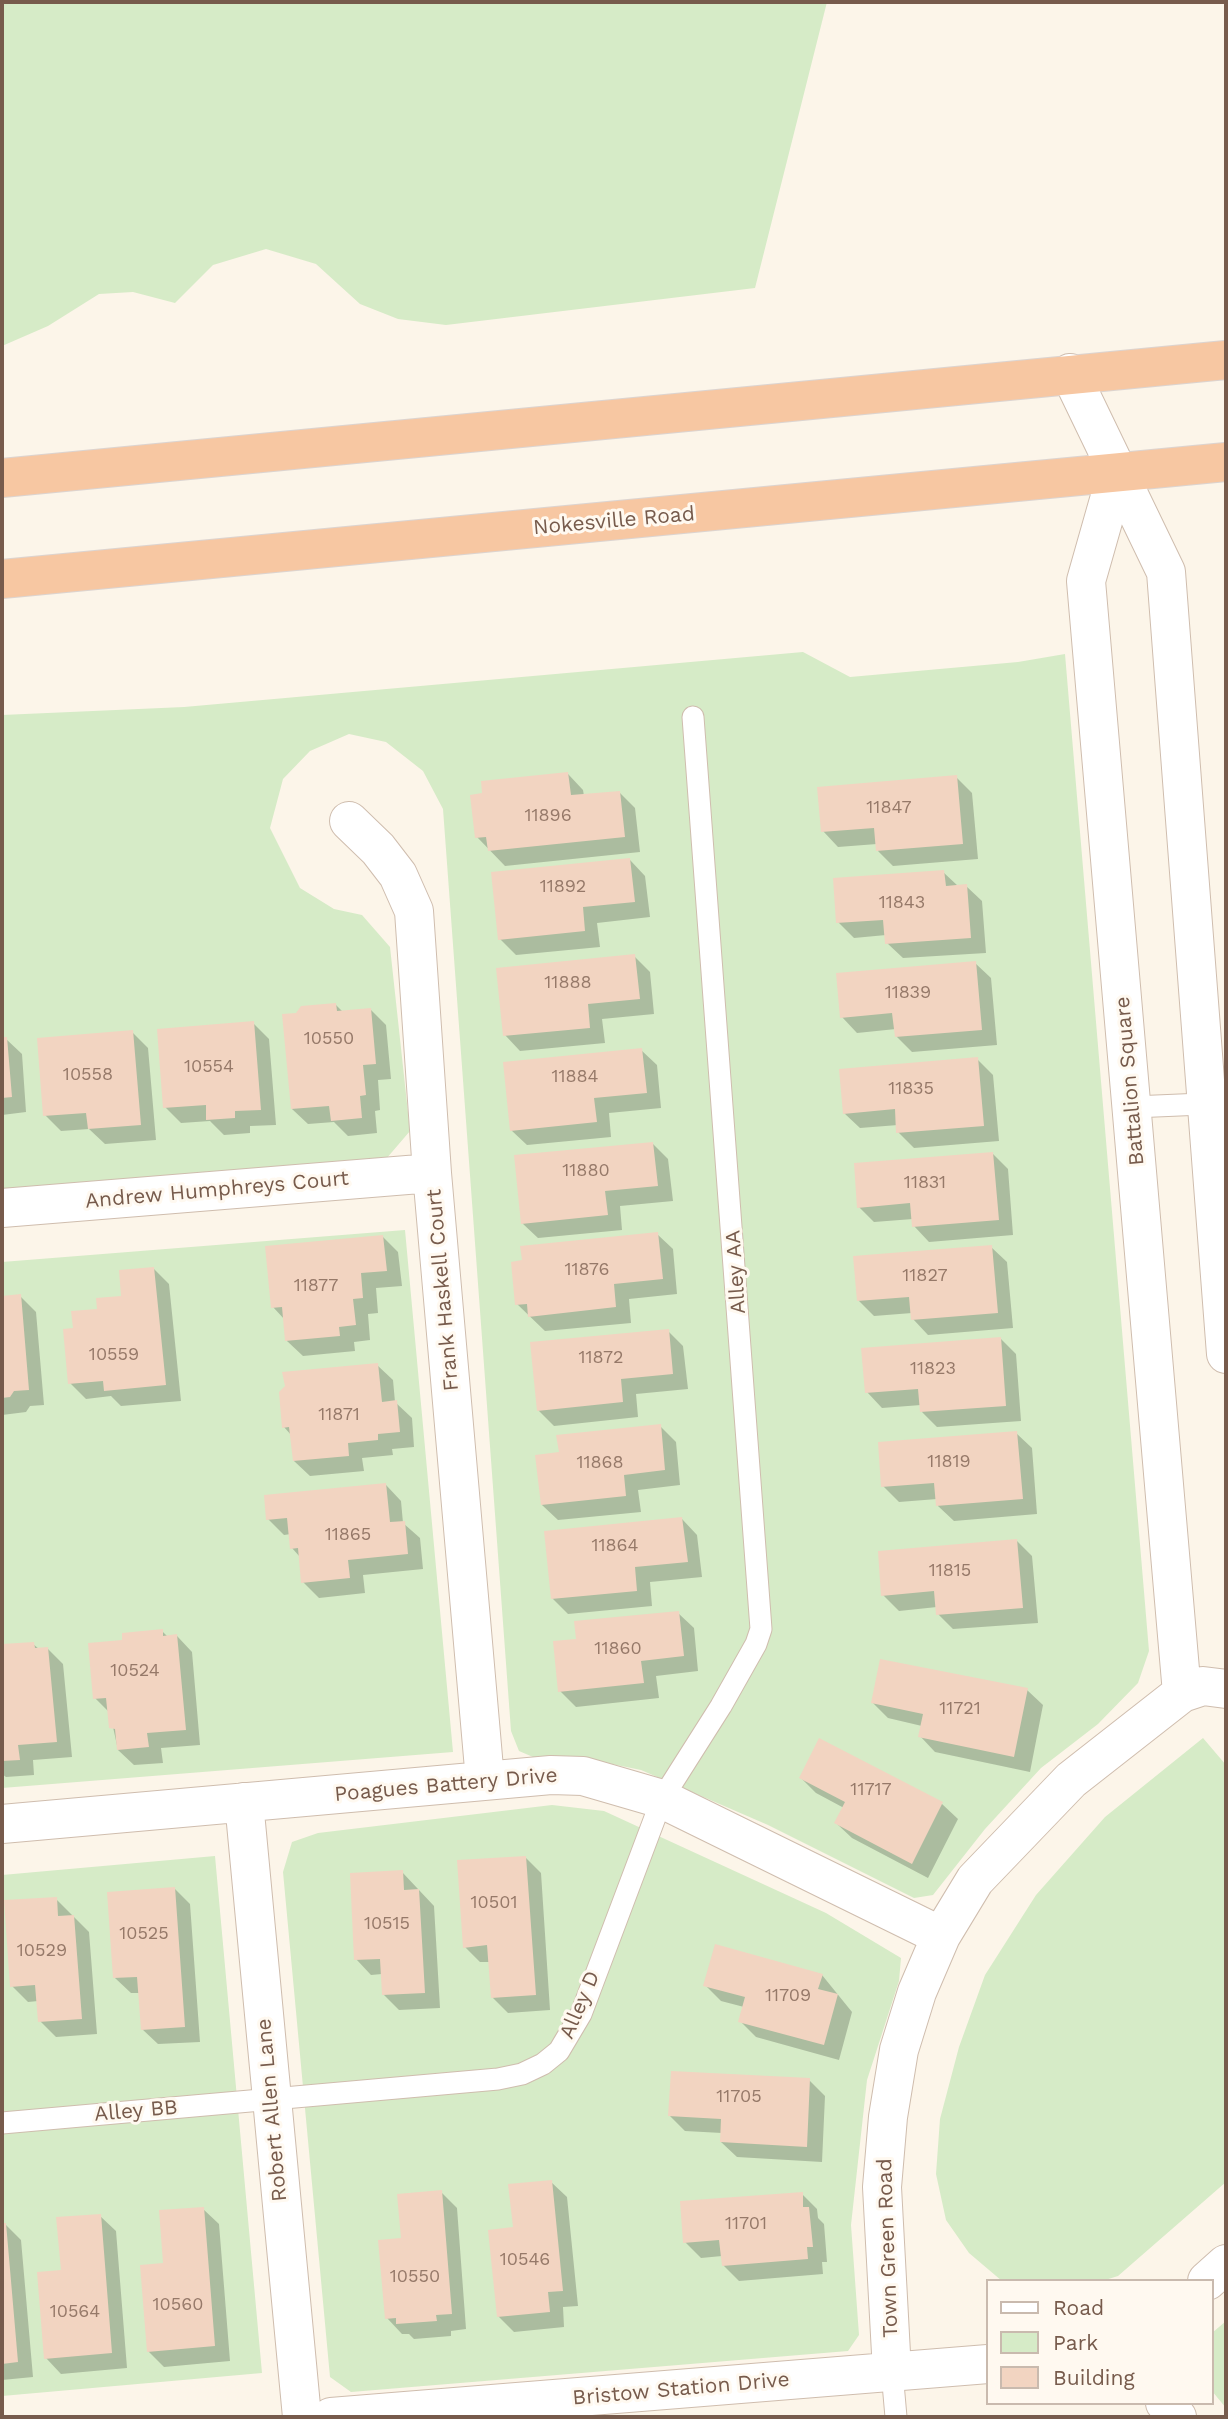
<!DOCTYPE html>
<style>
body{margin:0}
#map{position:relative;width:1228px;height:2419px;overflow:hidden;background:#fcf5e9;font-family:"Work Sans",sans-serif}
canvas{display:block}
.frame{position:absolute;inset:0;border:4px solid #775b4c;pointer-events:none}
.legend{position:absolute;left:986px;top:2279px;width:228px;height:126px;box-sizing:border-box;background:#fff9f0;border:2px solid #c9baae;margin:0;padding:9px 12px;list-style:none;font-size:21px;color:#775b4c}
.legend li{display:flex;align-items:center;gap:14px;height:35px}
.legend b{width:35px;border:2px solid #c9baae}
</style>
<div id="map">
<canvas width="1228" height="2419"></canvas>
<div class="frame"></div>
<ul class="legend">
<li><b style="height:9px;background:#fff"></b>Road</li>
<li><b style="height:19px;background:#d6ebc7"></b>Park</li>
<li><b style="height:19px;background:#f2d4c1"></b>Building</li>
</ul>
</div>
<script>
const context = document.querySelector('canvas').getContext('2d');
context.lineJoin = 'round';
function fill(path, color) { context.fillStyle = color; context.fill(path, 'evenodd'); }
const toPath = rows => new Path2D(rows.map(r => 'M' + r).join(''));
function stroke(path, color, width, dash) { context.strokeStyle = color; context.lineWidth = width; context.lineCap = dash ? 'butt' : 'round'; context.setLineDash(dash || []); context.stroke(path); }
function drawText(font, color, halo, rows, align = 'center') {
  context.font = font + ' "Work Sans",sans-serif'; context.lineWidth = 6; context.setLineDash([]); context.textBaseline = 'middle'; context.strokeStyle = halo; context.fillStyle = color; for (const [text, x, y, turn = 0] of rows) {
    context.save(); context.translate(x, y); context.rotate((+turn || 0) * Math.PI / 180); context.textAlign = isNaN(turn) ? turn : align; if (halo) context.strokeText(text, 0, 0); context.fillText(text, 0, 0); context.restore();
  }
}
const green = toPath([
 [2,2,827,2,755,288,446,325,398,319,360,304,316,264,266,249,213,265,175,303,133,292,99,294,48,326,2,346],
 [803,652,850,677,1018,662,1065,654,1149,1651,1138,1683,1098,1724,1041,1768,985,1829,933,1895,914,1898,768,1825,641,1770,592,1760,540,1760,519,1751,511,1731,443,809,423,771,386,742,349,734,310,751,283,779,270,828,300,888,334,909,362,915,390,947,410,1131,386,1159,2,1190,2,715,184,707],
 [405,1230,453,1752,2,1788,2,1262],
 [1203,1738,1226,1765,1226,2182,1118,2276,1102,2281,1002,2281,969,2253,946,2220,936,2174,940,2119,959,2047,985,1975,1036,1895,1105,1817],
 [552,1805,604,1811,826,1913,901,1958,899,1981,867,2080,851,2225,859,2335,848,2351,351,2392,330,2377,283,1872,292,1842,318,1833],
 [215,1856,262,2373,2,2396,2,1875],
 [1226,2321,1226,2408,1212,2391,1212,2333]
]);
const shadow = toPath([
 [568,774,583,790,584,796,619,792,635,808,640,852,505,866,477,837],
 [956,777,972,793,978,859,893,866,878,851,877,844,838,847,823,831],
 [630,860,645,876,650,917,597,923,600,947,516,955,500,939],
 [943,872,958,886,966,886,982,901,986,953,903,958,887,943,886,935,854,938,838,922],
 [634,956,650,972,654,1014,602,1019,605,1043,520,1051,505,1035],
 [975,963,991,978,997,1045,912,1052,896,1036,896,1029,857,1033,842,1017],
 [336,1005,343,1012,370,1009,386,1025,391,1079,378,1080,380,1110,375,1111,377,1133,348,1136,334,1122,308,1124,292,1109],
 [253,1023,269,1039,276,1125,250,1126,250,1133,224,1135,210,1121,181,1123,165,1107],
 [132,1032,148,1048,156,1140,105,1144,89,1129,61,1131,45,1115],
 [2,1039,6,1039,22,1054,26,1112,2,1115],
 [641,1050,657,1065,661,1108,609,1113,611,1137,527,1145,511,1130],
 [977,1059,993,1075,999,1141,914,1148,898,1132,898,1125,860,1128,844,1113],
 [652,1143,668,1159,673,1201,620,1206,622,1230,538,1238,522,1223],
 [992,1153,1008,1169,1013,1235,929,1242,914,1226,913,1219,874,1222,859,1207],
 [657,1234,673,1249,677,1294,629,1299,631,1323,545,1331,517,1304],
 [383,1237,398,1252,402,1286,376,1288,378,1313,368,1314,370,1340,354,1342,355,1351,303,1356,287,1341,285,1320,273,1307],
 [991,1247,1007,1262,1013,1328,928,1335,913,1319,912,1313,874,1316,858,1300],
 [154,1269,169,1284,181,1401,121,1406,111,1396,86,1399,70,1383,74,1330,99,1310,123,1298],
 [20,1296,36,1312,44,1405,30,1406,26,1412,2,1415,2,1298],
 [668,1331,683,1346,688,1389,636,1394,638,1417,554,1426,538,1410],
 [1001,1339,1016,1354,1021,1421,937,1427,922,1412,921,1405,882,1408,867,1392],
 [377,1365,393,1380,395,1402,412,1418,414,1447,392,1449,393,1455,362,1458,364,1471,310,1476,294,1461,292,1436,284,1427,286,1387],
 [660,1426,676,1442,680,1485,638,1490,641,1512,558,1520,542,1505,561,1454],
 [1016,1433,1032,1448,1037,1514,954,1521,938,1506,937,1499,899,1502,883,1486],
 [386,1485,401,1501,403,1523,420,1538,423,1569,363,1575,365,1593,319,1598,303,1582,300,1557,292,1548,291,1534,284,1535,268,1519],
 [682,1519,697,1535,702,1577,650,1582,652,1606,568,1614,552,1598],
 [1017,1541,1032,1556,1038,1623,953,1629,938,1614,937,1607,899,1611,883,1595],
 [678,1613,694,1628,698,1671,656,1676,659,1698,576,1707,560,1691,578,1640],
 [162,1631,168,1637,177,1636,192,1652,200,1745,161,1748,163,1763,134,1765,118,1750,110,1713,95,1698,124,1642],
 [33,1644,39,1649,48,1649,63,1664,72,1757,33,1760,34,1775,6,1777,2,1774,2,1646],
 [1027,1690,1043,1705,1030,1772,935,1752,920,1736,922,1726,888,1718,873,1703],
 [801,1778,942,1804,958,1819,928,1878,852,1838,836,1823,844,1808,816,1793],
 [525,1857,541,1873,550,2010,508,2013,492,1997,490,1962,480,1962,465,1947],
 [402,1872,434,1906,440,2008,399,2010,383,1994,382,1974,371,1975,356,1959],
 [175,1889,190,1904,200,2042,158,2044,142,2029,139,1993,131,1993,115,1978],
 [56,1899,89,1932,97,2034,56,2037,40,2021,38,2001,28,2002,12,1986],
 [822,1975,852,2012,839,2060,756,2037,740,2021,744,2007,721,2001,705,1985],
 [2,2009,4,2040,2,2041],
 [809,2080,825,2096,822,2162,737,2157,721,2142,722,2133,685,2131,670,2116],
 [551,2182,567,2197,578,2306,563,2307,564,2327,514,2332,498,2316,515,2229],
 [441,2192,457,2208,466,2329,451,2331,451,2336,414,2339,409,2334,402,2334,387,2318,403,2240],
 [802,2194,817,2209,818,2218,824,2224,827,2262,822,2262,823,2274,739,2281,723,2265,722,2256,701,2258,685,2242],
 [203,2209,219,2224,230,2361,164,2367,148,2351,165,2264],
 [100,2216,116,2231,127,2368,61,2374,46,2358],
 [2,2225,6,2225,21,2240,33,2377,2,2380]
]);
const building = toPath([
 [568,772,571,795,620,791,625,837,488,851,486,837,475,838,470,795,482,793,481,781],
 [957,775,963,844,876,851,874,828,821,832,817,787],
 [630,858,635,902,583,907,585,931,498,940,491,872],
 [944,870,946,886,967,884,971,938,885,944,883,920,836,923,833,878],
 [635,954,640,999,588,1004,590,1028,503,1036,496,968],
 [976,961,982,1030,895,1037,892,1013,840,1018,836,973],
 [336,1003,337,1011,371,1008,376,1064,363,1065,366,1095,360,1096,362,1118,331,1121,329,1106,291,1109,282,1014,296,1013,301,1006],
 [254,1021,261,1110,235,1111,235,1118,206,1120,206,1105,163,1108,157,1029],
 [133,1030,141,1125,88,1129,86,1113,43,1116,37,1038],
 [2,1037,7,1037,12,1097,2,1098],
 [642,1048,647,1093,594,1098,597,1122,510,1131,503,1062],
 [978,1057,984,1126,896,1133,895,1109,843,1114,839,1069],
 [653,1142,658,1186,605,1191,608,1215,521,1224,514,1155],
 [993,1152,999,1220,912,1227,910,1203,857,1208,854,1163],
 [658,1232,663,1279,614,1284,616,1307,528,1317,527,1304,515,1305,511,1262,522,1260,520,1246],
 [383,1235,387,1271,361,1273,363,1298,353,1299,356,1325,339,1327,340,1336,285,1341,282,1307,271,1308,265,1246],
 [992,1245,998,1313,911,1320,909,1297,857,1301,853,1256],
 [154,1267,166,1385,104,1391,103,1381,68,1384,63,1329,73,1328,71,1311,97,1309,96,1298,121,1296,119,1270],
 [21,1294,29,1390,14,1391,10,1397,2,1398,2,1296],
 [669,1329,673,1374,621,1379,623,1402,537,1411,530,1342],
 [1001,1337,1006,1406,920,1412,918,1389,865,1393,861,1348],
 [378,1363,382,1402,397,1400,400,1432,378,1434,378,1440,348,1443,349,1456,293,1461,289,1427,282,1428,279,1392,285,1386,282,1372],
 [661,1424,665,1470,624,1475,626,1496,541,1505,535,1455,559,1452,556,1435],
 [1017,1431,1023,1499,936,1506,934,1483,881,1487,878,1442],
 [386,1483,390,1522,405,1521,408,1554,348,1560,350,1578,301,1583,298,1548,290,1549,287,1518,266,1520,264,1495],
 [682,1517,688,1562,635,1567,637,1591,551,1599,544,1531],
 [1017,1539,1023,1608,936,1615,934,1591,881,1596,878,1551],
 [679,1611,684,1656,641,1661,644,1683,558,1692,553,1641,576,1639,574,1621],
 [163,1629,163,1636,177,1634,186,1730,147,1733,149,1747,117,1750,115,1729,109,1728,106,1698,93,1699,88,1643,122,1640,122,1633],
 [34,1642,35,1648,48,1647,57,1742,18,1745,20,1760,2,1761,2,1644],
 [880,1659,1028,1688,1014,1757,918,1737,923,1714,871,1703],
 [819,1738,943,1802,912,1864,834,1823,845,1802,799,1778],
 [526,1856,536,1995,491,1998,487,1945,463,1948,457,1860],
 [403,1870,404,1890,419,1889,425,1993,382,1995,380,1959,354,1960,350,1873],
 [175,1887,185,2027,141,2030,137,1977,113,1978,107,1892],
 [57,1897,58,1916,74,1915,82,2019,38,2022,35,1985,10,1987,4,1900],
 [715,1944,823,1974,818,1989,838,1994,824,2045,738,2022,745,1997,703,1986],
 [671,2071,810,2078,807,2147,720,2142,721,2119,668,2116],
 [552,2180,563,2291,548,2292,550,2312,497,2317,488,2230,513,2227,508,2184],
 [442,2190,452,2314,436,2315,437,2321,396,2324,396,2318,385,2319,378,2240,401,2238,397,2194],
 [803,2192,803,2207,809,2207,813,2247,807,2247,808,2259,722,2266,719,2240,683,2243,680,2201],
 [204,2207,215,2346,147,2352,140,2265,163,2263,159,2210],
 [101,2214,112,2353,44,2359,37,2272,61,2270,56,2217],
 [2,2223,6,2223,18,2362,2,2364]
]);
const service = toPath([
 [1133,1107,1226,1103],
 [2,2123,498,2079,522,2074,543,2064,559,2051,581,2014,662,1799,721,1706,756,1644,761,1629,693,717],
 [892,2372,896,2417]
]);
const minor = toPath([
 [1070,373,1166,572,1226,1354],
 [1117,472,1086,581,1182,1693],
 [349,821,378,849,398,875,414,911,432,1173,485,1780],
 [2,1208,432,1173],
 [244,1802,302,2417],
 [2,1824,551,1775,583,1776,662,1799,941,1936],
 [1207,2281,1226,2264],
 [892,2372,882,2187,888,2117,899,2050,917,1992,941,1936,975,1880,1071,1780,1182,1693,1203,1686,1226,1689],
 [1165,2403,1177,2417],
 [331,2417,988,2364]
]);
const trunk = toPath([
 [2,478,1226,360],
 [2,579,1226,462]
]);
const numberNames = [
 ["11847",889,808],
 ["11896",548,816],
 ["11892",563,887],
 ["11843",902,903],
 ["11888",568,983],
 ["11839",908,993],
 ["10550",329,1039],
 ["10554",209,1067],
 ["10558",88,1075],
 ["11884",575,1077],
 ["11835",911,1089],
 ["11880",586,1171],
 ["11831",925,1183],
 ["11876",587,1270],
 ["11827",925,1276],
 ["11877",316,1286],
 ["10559",114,1355],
 ["11872",601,1358],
 ["11823",933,1369],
 ["11871",339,1415],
 ["11819",949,1462],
 ["11868",600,1463],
 ["11865",348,1535],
 ["11864",615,1546],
 ["11815",950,1571],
 ["11860",618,1649],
 ["10524",135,1671],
 ["11721",960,1709],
 ["11717",871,1790],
 ["10501",494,1903],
 ["10515",387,1924],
 ["10525",144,1934],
 ["10529",42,1951],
 ["11709",788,1996],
 ["11705",739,2097],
 ["11701",746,2224],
 ["10546",525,2260],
 ["10550",415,2277],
 ["10560",178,2305],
 ["10564",75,2312]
];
const streetNames = [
 ["Nokesville Road",614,521,-5],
 ["Battalion Square",1130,1081,-95],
 ["Andrew Humphreys Court",217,1190,-5],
 ["Alley AA",736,1272,-94],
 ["Frank Haskell Court",443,1290,-95],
 ["Poagues Battery Drive",446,1785,-5],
 ["Alley D",580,2005,-67],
 ["Robert Allen Lane",272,2110,-95],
 ["Alley BB",136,2111,-5],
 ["Town Green Road",888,2248,-92],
 ["Bristow Station Drive",681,2389,-5]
];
fill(green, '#d6ebc7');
fill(shadow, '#0003');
fill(building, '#f2d4c1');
stroke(service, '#cfbdae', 23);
stroke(minor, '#cfbdae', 40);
stroke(trunk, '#dcd4d0', 40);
stroke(service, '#fff', 21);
stroke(minor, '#fff', 38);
stroke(trunk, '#f7c7a2', 38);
drawText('18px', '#967969', null, numberNames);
drawText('21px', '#775b4c', '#fff9f0', streetNames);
</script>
